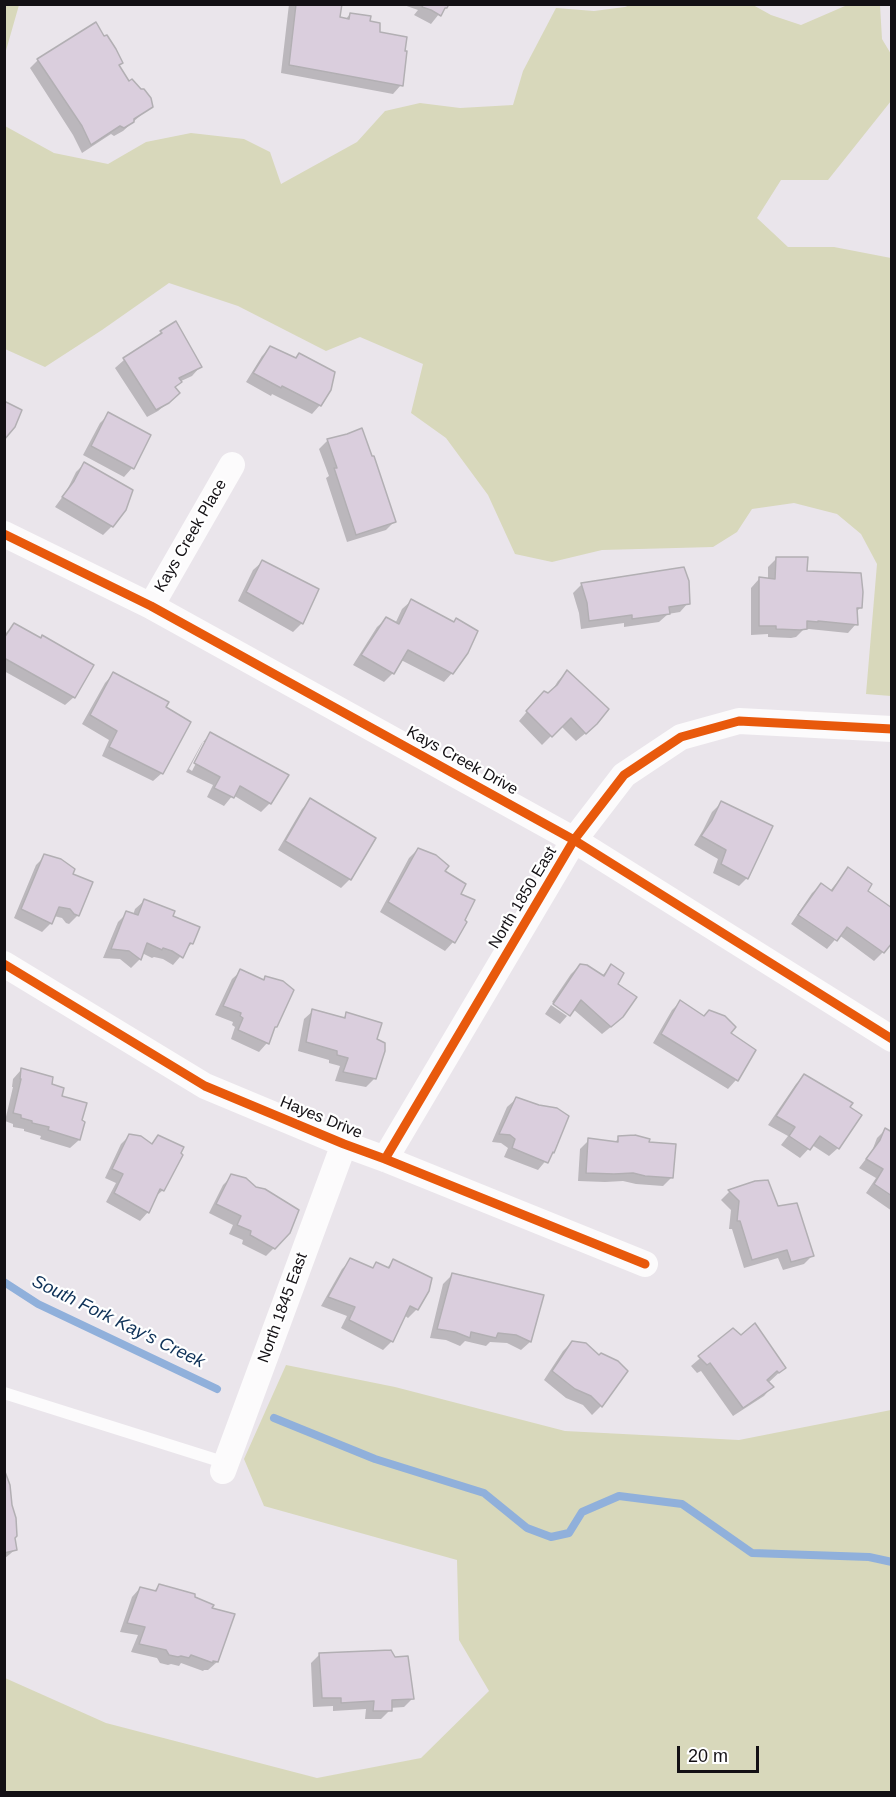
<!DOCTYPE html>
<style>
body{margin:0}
#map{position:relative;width:896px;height:1797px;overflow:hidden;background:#eae5eb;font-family:Helvetica,sans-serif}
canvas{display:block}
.frame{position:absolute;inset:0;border:6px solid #131014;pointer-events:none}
.scale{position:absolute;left:677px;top:1746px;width:82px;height:27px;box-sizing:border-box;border:3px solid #131014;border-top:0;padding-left:8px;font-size:18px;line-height:21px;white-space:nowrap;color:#131014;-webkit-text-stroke:4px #fff;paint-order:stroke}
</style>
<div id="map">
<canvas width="896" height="1797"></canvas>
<div class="frame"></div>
<div class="scale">20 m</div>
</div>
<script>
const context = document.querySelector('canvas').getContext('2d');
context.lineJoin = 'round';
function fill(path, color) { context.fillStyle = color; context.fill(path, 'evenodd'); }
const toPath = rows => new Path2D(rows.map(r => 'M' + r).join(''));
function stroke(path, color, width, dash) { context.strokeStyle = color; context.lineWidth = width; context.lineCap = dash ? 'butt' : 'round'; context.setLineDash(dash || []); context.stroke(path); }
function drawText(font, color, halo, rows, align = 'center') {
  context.font = font + ' Helvetica,sans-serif'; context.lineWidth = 4.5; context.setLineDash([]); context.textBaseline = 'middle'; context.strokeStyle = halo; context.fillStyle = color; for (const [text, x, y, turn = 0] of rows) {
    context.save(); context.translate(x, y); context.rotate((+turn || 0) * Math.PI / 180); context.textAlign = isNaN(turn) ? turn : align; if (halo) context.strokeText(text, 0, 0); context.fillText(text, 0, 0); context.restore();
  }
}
const green = toPath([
 [5,4,19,5,5,54,4,5],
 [632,4,753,5,771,15,801,25,845,6,855,5,880,5,882,39,891,54,891,101,828,180,781,180,757,218,788,247,834,247,891,258,891,696,866,694,877,564,861,534,837,514,794,503,752,509,737,532,713,547,602,550,552,562,515,554,488,495,446,438,411,413,423,364,360,337,326,351,238,306,169,283,102,330,45,367,5,349,5,126,54,153,108,164,146,142,191,133,244,139,270,152,281,184,357,142,385,111,420,103,460,108,513,105,523,71,556,8,594,11,625,7],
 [286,1365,395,1387,565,1431,739,1440,891,1410,891,1792,5,1792,5,1678,106,1723,317,1778,421,1758,489,1691,459,1640,457,1560,264,1506,244,1459]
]);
const shadow = toPath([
 [289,4,341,4,339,18,345,20,350,14,368,23,379,34,401,85,393,94,281,73],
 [401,4,447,4,431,24,414,15,418,10],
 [38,60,118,66,129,83,151,106,123,131,114,136,111,134,82,153,73,135,30,68],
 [176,323,200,367,192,376,179,382,174,388,169,402,158,411,147,417,115,368,124,360,153,341,161,332],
 [271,347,294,359,299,354,320,405,312,414,272,394,271,396,246,382,262,356],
 [109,414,132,468,124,477,83,455,100,423],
 [328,440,394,522,386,530,347,542,326,478,329,476,319,449],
 [84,464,112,526,103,535,55,507,66,492,76,472],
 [777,558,806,572,861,607,856,612,856,624,848,633,809,629,803,630,796,637,791,638,768,637,768,634,751,635,751,588,759,579,768,580,768,567],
 [262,562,302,623,293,632,238,601,253,570],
 [582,584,688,603,680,612,668,614,659,622,624,627,624,623,581,629,579,613,573,593],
 [411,601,452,673,444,682,401,660,393,673,384,682,353,665,377,627,386,619,395,624,402,609],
 [14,625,40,639,42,637,74,697,65,705,4,671,4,635],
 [567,672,587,732,576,741,561,726,542,745,519,721,536,701,551,692,558,681],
 [113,674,164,707,162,773,153,781,102,756,109,740,82,724,105,683],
 [211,734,270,803,261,812,233,795,224,806,207,797,213,785,186,772,202,743],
 [203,742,207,742,192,771,189,769],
 [311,800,350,879,341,888,278,850,302,809],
 [721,803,747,878,739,886,713,873,718,859,694,845,703,830,712,812],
 [418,849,443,872,459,894,453,942,445,951,380,912,409,858],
 [45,856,72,874,78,915,69,924,66,923,62,918,54,916,51,923,42,932,14,918,36,865],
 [848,869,865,892,883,952,874,961,839,935,827,949,791,924,812,893,821,885,830,891],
 [144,901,171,917,192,943,173,965,163,959,154,957,152,958,142,953,140,959,131,968,120,959,103,958,118,922,127,913,133,915,135,909],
 [580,965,602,976,611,966,616,984,612,1026,602,1034,573,1009,569,1014,552,1002,571,974],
 [241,971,263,981,266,978,267,1043,259,1052,231,1039,235,1027,232,1025,233,1022,215,1015,232,979],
 [681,1001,754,1051,736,1080,728,1089,653,1043,672,1010],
 [551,1005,567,1016,560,1024,545,1014],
 [313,1011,342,1019,347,1014,375,1040,375,1078,366,1087,335,1081,340,1066,329,1063,329,1060,298,1051,304,1019],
 [21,1070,51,1085,61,1097,79,1140,70,1148,40,1139,41,1136,24,1131,24,1129,13,1127,13,1124,5,1121,13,1087,12,1087,13,1079],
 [805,1076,838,1148,829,1156,812,1145,800,1158,781,1145,788,1136,768,1125,796,1084],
 [516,1099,567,1117,553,1152,538,1170,504,1157,508,1148,501,1143,492,1142,507,1107],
 [885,1130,892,1134,892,1211,866,1193,876,1178,859,1168,872,1151,877,1138],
 [130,1135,150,1145,158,1137,181,1155,163,1190,154,1198,148,1212,140,1221,106,1202,116,1183,105,1178,121,1144],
 [619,1138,648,1143,672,1177,663,1186,636,1184,623,1181,605,1182,578,1181,580,1149,589,1140,614,1143],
 [232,1176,289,1233,266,1256,242,1244,243,1240,229,1234,233,1225,209,1213,223,1185],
 [755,1182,777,1207,812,1256,804,1264,783,1270,778,1258,744,1268,732,1229,729,1229,731,1210,721,1200,729,1192],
 [351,1260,371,1269,376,1264,386,1269,393,1261,417,1309,408,1318,404,1315,392,1341,383,1350,341,1328,347,1316,321,1306,342,1269],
 [452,1275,542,1296,530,1342,521,1350,507,1343,490,1342,486,1346,465,1341,460,1346,446,1340,430,1338,443,1284],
 [733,1330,784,1368,768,1383,772,1387,764,1396,733,1416,701,1371,697,1373,691,1366],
 [572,1342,626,1371,601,1406,592,1415,583,1405,566,1398,544,1380,563,1351],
 [4,1474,16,1549,4,1559],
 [159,1586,193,1598,210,1609,217,1662,208,1670,204,1670,203,1671,181,1663,179,1666,171,1664,168,1665,160,1663,157,1658,131,1652,138,1635,120,1632,132,1597,140,1588,153,1592],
 [320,1654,413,1698,404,1707,390,1708,390,1710,381,1719,365,1719,366,1709,333,1711,333,1706,313,1707,311,1663]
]);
const stream = toPath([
 [4,1282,38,1304,217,1389],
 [274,1418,375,1459,484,1493,527,1528,551,1537,569,1533,582,1512,619,1496,682,1504,752,1553,869,1557,892,1562]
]);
const building = toPath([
 [296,4,342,4,340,17,349,19,350,13,371,16,370,21,380,23,380,32,407,37,405,51,407,51,403,86,289,65,296,4],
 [423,4,449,4,447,8,445,8,441,16,431,10,422,7,423,4],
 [96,22,104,36,107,35,116,49,123,63,119,65,129,81,132,79,141,89,144,89,151,98,153,107,134,119,134,122,124,128,120,126,91,145,82,126,37,59,96,22],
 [176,321,202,367,179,378,182,382,175,387,180,393,169,403,156,410,123,358,162,333,160,331,176,321],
 [270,346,296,358,299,353,335,372,331,390,321,406,282,386,281,388,253,373,270,346],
 [4,401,22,410,15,427,4,440,4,401],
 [108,412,151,435,134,469,91,446,108,412],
 [362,428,372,456,374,456,396,522,356,535,334,468,337,468,327,439,347,434,362,428],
 [84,462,133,490,126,510,113,527,62,497,74,481,84,462],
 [776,557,808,557,807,571,861,573,863,592,862,608,857,608,858,625,818,621,818,622,807,621,807,629,800,630,776,629,776,626,759,626,759,577,775,579,776,557],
 [262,560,319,589,303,624,246,592,262,560],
 [684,567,689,581,690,604,669,607,670,614,632,619,632,615,589,621,587,603,581,583,684,567],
 [411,599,454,622,456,618,478,631,468,653,453,674,408,650,394,674,361,655,386,617,399,624,411,599],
 [14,623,41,638,42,635,94,665,75,698,4,658,4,638,14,623],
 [567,670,609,709,597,724,586,734,571,718,552,737,526,711,544,691,548,693,557,685,567,670],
 [113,672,169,702,166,707,191,722,163,774,109,747,117,731,90,715,113,672],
 [210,732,289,775,271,804,240,786,234,798,214,788,220,777,194,763,210,732],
 [310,798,376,838,351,880,285,841,310,798],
 [721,801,773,826,748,879,721,864,726,850,701,836,712,820,721,801],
 [418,848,436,855,449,866,445,871,466,884,461,894,475,900,465,920,467,922,455,943,388,902,418,848],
 [44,854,61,859,75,869,73,874,93,882,79,916,74,914,70,909,59,907,52,924,21,909,44,854],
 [848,867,872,884,868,891,892,908,892,943,884,953,847,927,837,941,798,915,821,883,832,891,848,867],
 [144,899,175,911,173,916,200,927,193,944,190,943,183,958,172,951,163,948,162,950,147,943,141,960,129,951,111,949,126,911,138,915,144,899],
 [580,964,587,965,604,976,611,964,624,973,618,984,637,997,623,1017,611,1027,581,1000,570,1016,553,1004,580,964],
 [240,969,264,980,265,976,283,981,294,990,277,1027,275,1027,269,1044,238,1030,243,1018,240,1016,241,1013,223,1006,240,969],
 [680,1000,704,1016,709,1010,725,1016,736,1027,731,1033,756,1050,738,1081,661,1034,680,1000],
 [312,1009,345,1018,346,1012,382,1023,377,1039,385,1043,385,1051,376,1079,343,1072,348,1058,337,1055,337,1051,306,1042,312,1009],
 [21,1068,53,1077,52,1084,64,1088,62,1096,87,1103,82,1120,85,1122,80,1140,48,1130,49,1127,32,1123,32,1121,21,1118,21,1115,13,1113,21,1079,20,1079,21,1068],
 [804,1074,853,1103,850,1107,862,1115,839,1149,820,1136,810,1150,789,1136,795,1127,776,1116,804,1074],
 [516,1097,539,1105,557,1108,569,1116,554,1153,553,1152,548,1163,512,1148,515,1139,510,1135,499,1134,516,1097],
 [885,1128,892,1132,892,1196,874,1184,883,1169,866,1159,880,1140,885,1128],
 [129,1134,141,1136,152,1144,158,1135,184,1147,181,1153,183,1155,164,1191,160,1189,149,1213,114,1193,123,1174,112,1169,129,1134],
 [635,1135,650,1139,649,1142,676,1144,673,1178,645,1176,633,1173,614,1174,586,1173,588,1138,618,1142,618,1136,635,1135],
 [231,1174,246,1178,256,1187,265,1189,299,1210,290,1233,275,1249,250,1235,251,1231,237,1225,241,1216,216,1204,231,1174],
 [768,1180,778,1206,797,1203,814,1256,791,1262,787,1250,752,1260,740,1221,737,1221,739,1201,728,1190,755,1181,768,1180],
 [350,1258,373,1268,376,1262,389,1268,393,1259,432,1278,429,1291,418,1310,410,1306,393,1342,349,1320,355,1307,328,1297,350,1258],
 [452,1273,544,1295,531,1342,516,1335,498,1333,496,1338,471,1332,470,1338,455,1332,437,1329,452,1273],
 [755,1323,786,1368,779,1373,777,1371,767,1380,774,1387,743,1408,710,1363,707,1365,698,1356,733,1328,741,1335,755,1323],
 [572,1341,586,1343,599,1355,601,1353,618,1361,628,1371,602,1407,591,1396,575,1389,552,1371,572,1341],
 [4,1469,10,1485,12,1505,16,1518,17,1536,15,1538,17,1550,4,1553,4,1469],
 [159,1584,195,1594,195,1597,214,1605,212,1608,235,1614,218,1662,213,1661,213,1663,191,1655,189,1658,181,1656,178,1657,169,1655,166,1650,139,1644,145,1627,127,1623,140,1587,156,1591,159,1584],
 [391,1650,395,1657,408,1656,414,1699,392,1700,392,1711,373,1711,374,1701,341,1703,341,1698,322,1698,319,1653,391,1650]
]);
const lane = toPath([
 [4,1393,226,1463]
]);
const street = toPath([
 [4,534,151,606,574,840,892,1039],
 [151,606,232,465],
 [4,964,205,1086,344,1144,385,1159,645,1264],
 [385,1159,574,840,624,775,681,737,739,721,892,729],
 [223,1471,344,1144]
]);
const cycleway = toPath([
 [4,534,151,606,574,840,892,1039],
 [4,964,205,1086,344,1144,385,1159,645,1264],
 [385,1159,574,840,624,775,681,737,739,721,892,729]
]);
const streetNames = [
 ["Kays Creek Place",191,536,-60],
 ["Kays Creek Drive",462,761,29],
 ["North 1850 East",523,898,-59],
 ["Hayes Drive",321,1118,22],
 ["North 1845 East",283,1308,-70]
];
const waterNames = [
 ["South Fork Kay's Creek",118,1322,26]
];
fill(green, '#d8d8bb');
fill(shadow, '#0003');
stroke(stream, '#90b0db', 8);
fill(building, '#dacedd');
stroke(building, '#b2afb3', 1.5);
stroke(lane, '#fcfbfc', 12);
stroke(street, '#fcfbfc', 26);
stroke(cycleway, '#e8590c', 9);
drawText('16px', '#131014', '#fff', streetNames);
drawText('italic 18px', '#0f3258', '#fff', waterNames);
</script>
